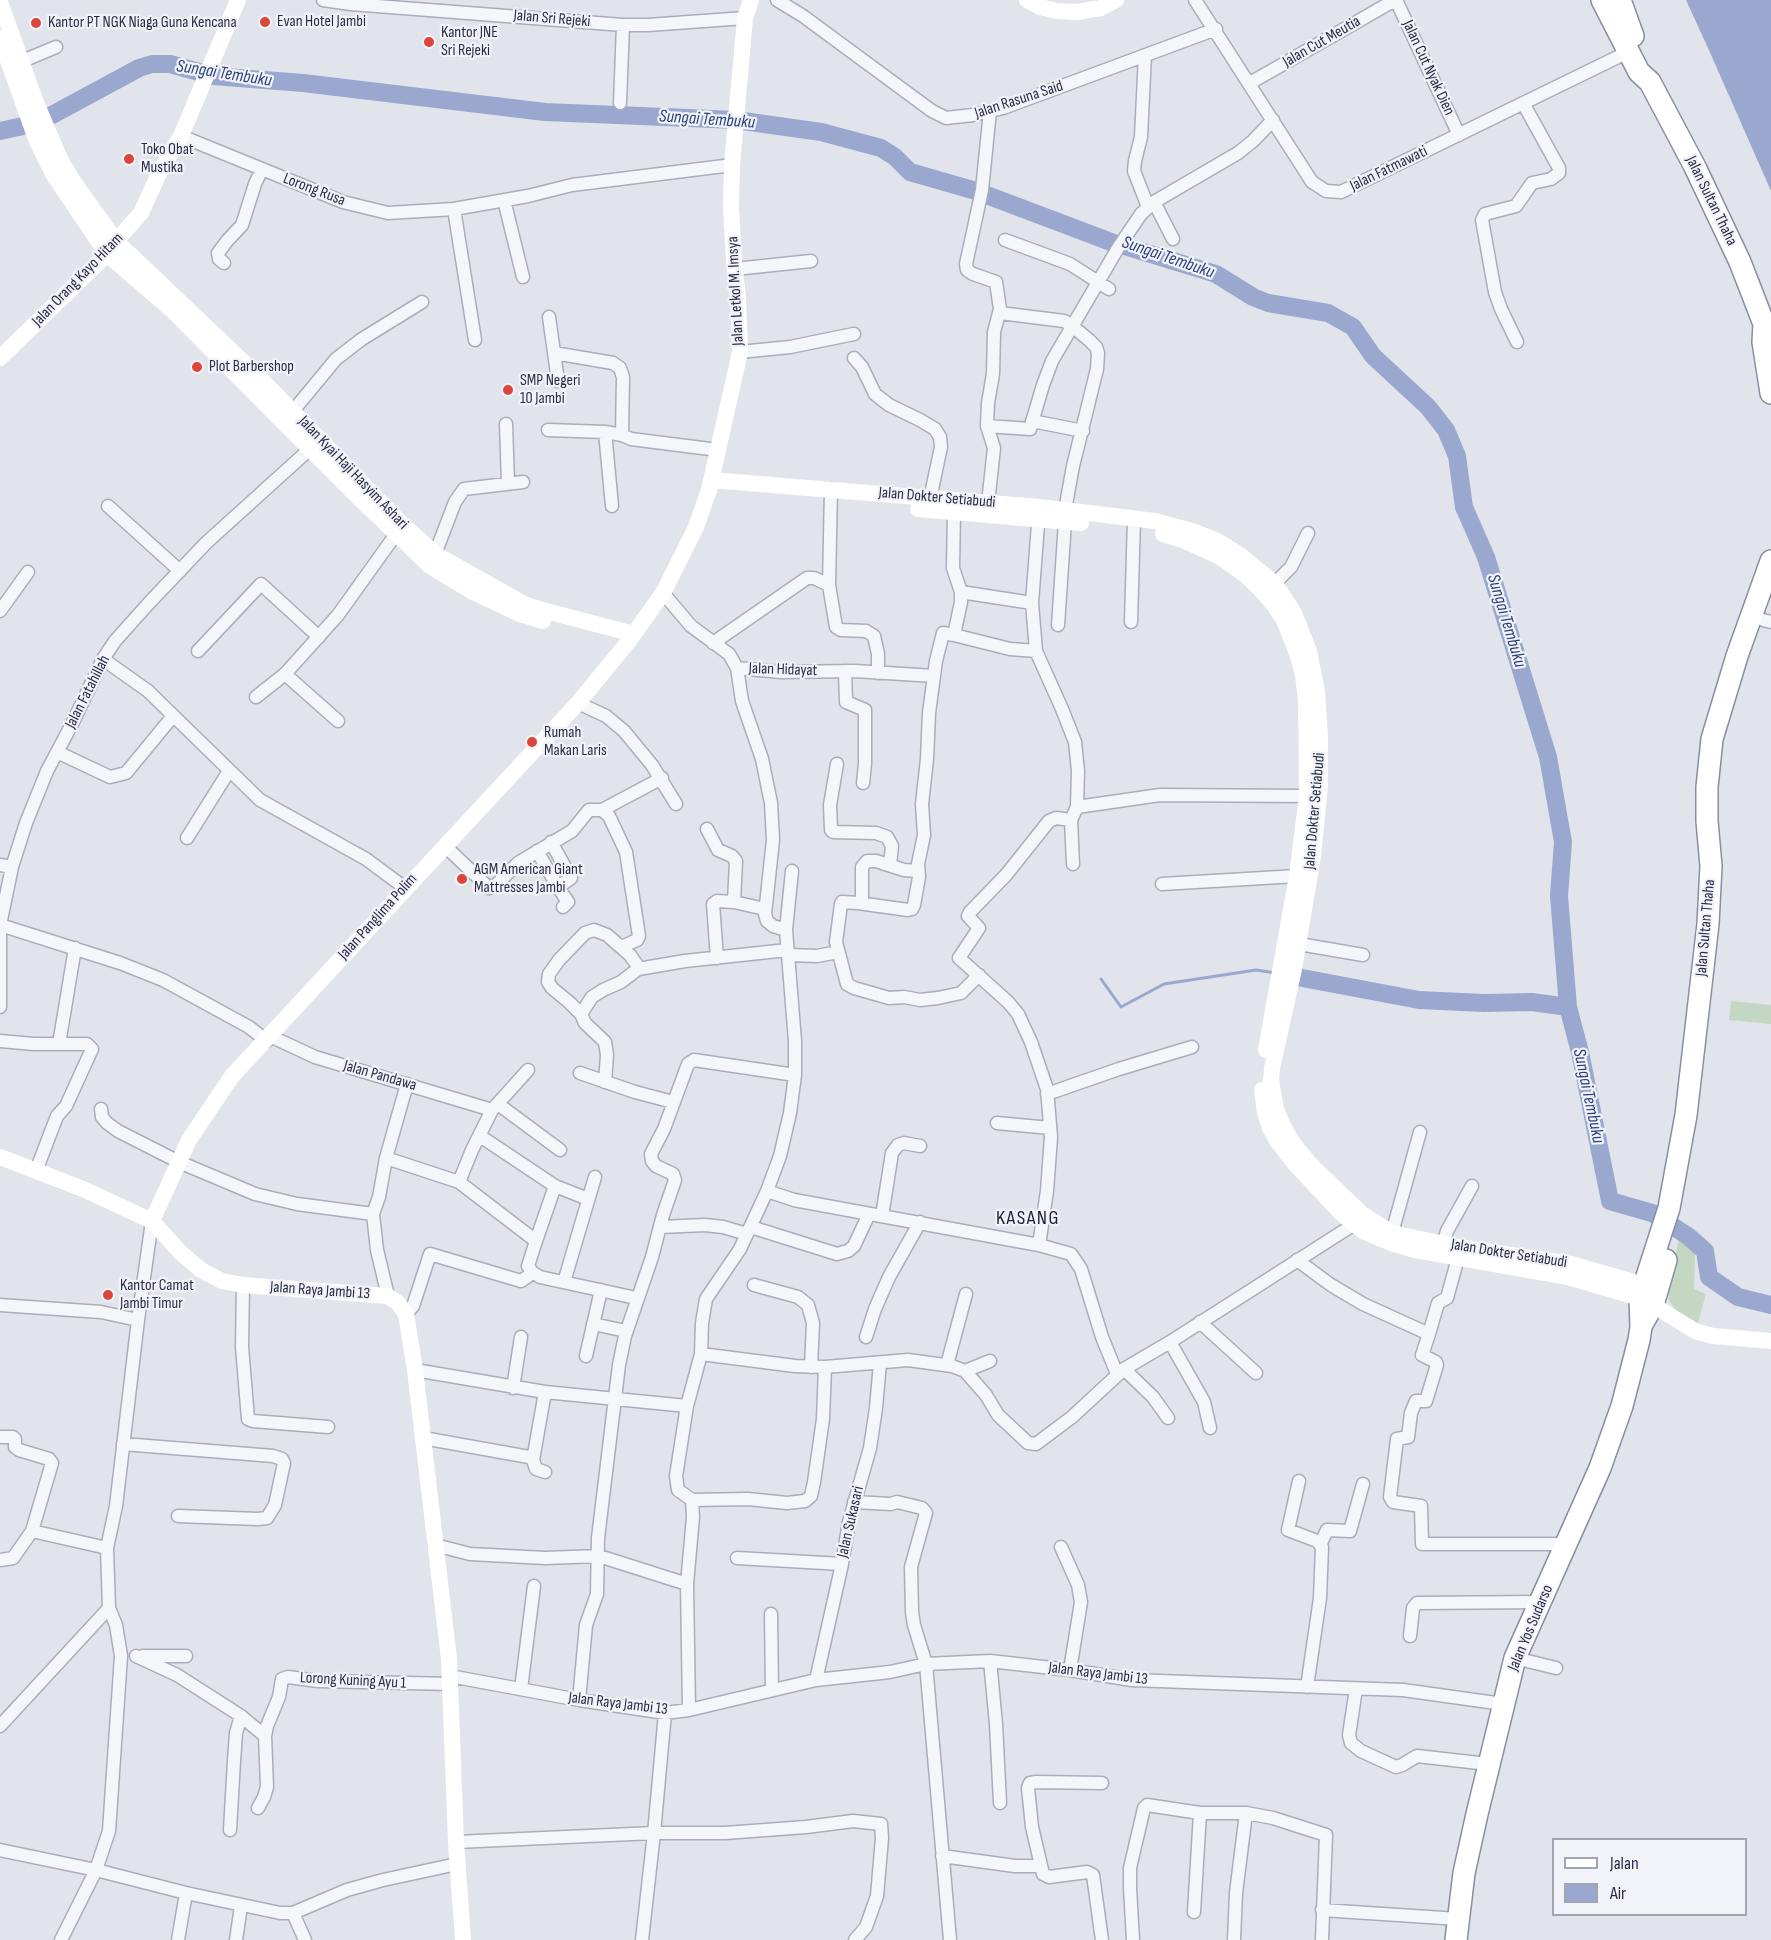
<!DOCTYPE html>
<style>
body{margin:0}
#map{position:relative;width:1771px;height:1940px;overflow:hidden;background:#e2e4ec;font-family:"Sofia Sans Condensed",sans-serif}
canvas{display:block}
.legend{position:absolute;left:1552px;top:1838px;width:195px;height:78px;box-sizing:border-box;background:#f2f3f9;border:2px solid #a1a4b1;margin:0;padding:8px 10px;list-style:none;font-size:18px;color:#282d46}
.legend li{display:flex;align-items:center;gap:12px;height:30px}
.legend b{width:30px;border:2px solid #a1a4b1}
</style>
<div id="map">
<canvas width="1771" height="1940"></canvas>
<ul class="legend">
<li><b style="height:8px;background:#fff"></b>Jalan</li>
<li><b style="height:16px;background:#9aa8cf"></b>Air</li>
</ul>
</div>
<script>
const context = document.querySelector('canvas').getContext('2d');
context.lineJoin = 'round';
function fill(path, color) { context.fillStyle = color; context.fill(path, 'evenodd'); }
const toPath = rows => new Path2D(rows.map(r => 'M' + r).join(''));
function stroke(path, color, width, dash) { context.strokeStyle = color; context.lineWidth = width; context.lineCap = dash ? 'butt' : 'round'; context.setLineDash(dash || []); context.stroke(path); }
function drawText(font, color, halo, rows, align = 'center') {
  context.font = font + ' "Sofia Sans Condensed",sans-serif'; context.lineWidth = 4.5; context.setLineDash([]); context.textBaseline = 'middle'; context.strokeStyle = halo; context.fillStyle = color; for (const [text, x, y, turn = 0] of rows) {
    context.save(); context.translate(x, y); context.rotate((+turn || 0) * Math.PI / 180); context.textAlign = isNaN(turn) ? turn : align; if (halo) context.strokeText(text, 0, 0); context.fillText(text, 0, 0); context.restore();
  }
}
const green = toPath([
 [1731,1001,1771,1005,1771,1024,1729,1020],
 [1679,1239,1688,1242,1692,1246,1695,1253,1694,1289,1706,1294,1698,1323,1678,1314,1669,1300,1668,1288]
]);
const water = toPath([
 [1686,0,1771,0,1771,191,1708,48]
]);
const stream = toPath([
 [1101,979,1121,1007,1164,984,1256,970,1276,973]
]);
const river = toPath([
 [52,115,139,68,152,64,170,64,213,76,303,83,545,112,736,120,821,132,881,148,895,157,910,172,976,191,1111,242,1216,274,1253,297,1268,303,1328,313,1353,327,1373,356,1428,407,1446,430,1457,456,1464,507,1486,557,1548,757,1563,842,1559,896,1568,1007,1580,1052,1610,1201,1652,1213,1688,1236,1705,1251,1709,1277,1738,1297,1771,1305],
 [0,131,23,126],
 [1297,977,1419,1000,1484,1003,1532,1002,1568,1007]
]);
const street = toPath([
 [323,0,351,4,623,25,648,25,745,18],
 [777,0,803,16,932,111,946,118,973,115,1003,108,1216,29],
 [1195,0,1312,182,1326,191,1341,192,1628,52],
 [1396,0,1459,135],
 [1145,55,1141,137,1135,161,1134,171,1148,207],
 [20,62,56,47],
 [1250,83,1395,0],
 [620,103,623,25],
 [181,136,343,202,388,213,454,209,528,196,572,185,732,165],
 [504,200,523,277],
 [1154,202,1173,239],
 [454,209,475,340],
 [1005,240,1070,264,1109,289],
 [224,263,219,259,218,253,227,241,242,225,255,184,262,169],
 [735,269,811,261],
 [1000,313,1064,321,1071,325,1089,340,1096,347,1098,353,1097,369,1073,466,1065,510],
 [549,317,558,381],
 [1517,342,1501,309,1495,292,1482,220,1485,214,1516,206,1532,183,1551,179,1559,173,1559,168,1523,103],
 [740,352,790,347,854,334],
 [554,353,613,363,620,368,623,377,622,435,631,439,718,450],
 [854,358,862,367,875,394,889,405,920,420,935,429,940,437,941,447,930,499],
 [293,411,336,359,362,339,422,302],
 [1032,421,1083,431],
 [506,424,508,483],
 [987,426,1030,429,1043,385,1052,361,1118,248,1141,214,1154,202,1238,153,1253,141,1273,120],
 [548,430,605,432,622,435],
 [605,432,612,506],
 [831,489,829,585,836,627,841,630,866,631,874,636,878,654,878,673],
 [988,503,994,448,987,426,988,403,993,374,994,332,1000,309,996,282,973,274,967,270,966,264,982,190,990,111],
 [108,506,180,571],
 [1039,511,1032,603,1036,651,1062,709,1075,742,1078,771,1077,807],
 [954,512,953,568,961,592],
 [435,554,455,502,464,489,523,482],
 [1270,588,1291,567,1308,533],
 [663,593,691,626,729,654,737,668,742,701,762,759,771,803,773,840,765,914,767,921,773,926,786,930,795,1041,795,1075,790,1113,780,1156,767,1191,740,1249,706,1299,702,1323,701,1354,687,1406,676,1476,678,1490,692,1500,748,1499,787,1503,805,1501,811,1496,814,1482,823,1419,825,1367],
 [0,611,28,572],
 [1763,620,1771,622],
 [1131,622,1134,519],
 [1058,625,1065,522],
 [954,635,1010,649,1036,651],
 [713,643,807,578,814,578,829,585],
 [198,651,261,584,319,637],
 [103,659,148,691,260,800,366,859,405,888],
 [737,668,781,672,855,671,934,676],
 [845,671,846,702,865,710,865,764,863,783],
 [256,697,285,674],
 [578,703,606,716,624,731,652,765,676,804],
 [338,721,285,674,338,615,396,534],
 [57,752,110,777,126,773,173,716],
 [837,764,830,805,831,830,833,832,876,833,887,837,892,846,890,865],
 [602,810,662,778],
 [1071,820,1073,864],
 [707,829,718,850,732,856,736,861,734,902],
 [187,838,229,771],
 [445,846,489,888,496,885,518,863,572,831,589,810,602,810,609,816,626,852,639,936,637,940,621,947],
 [537,851,558,887,571,878,551,842],
 [0,865,12,867],
 [1162,884,1297,876],
 [558,887,568,902,563,907],
 [862,903,862,867,867,861,876,861,904,870,918,871],
 [0,925,120,963,163,980,249,1027,267,1041],
 [786,930,792,871],
 [1299,944,1363,955],
 [788,955,817,956,838,952],
 [717,958,713,904,717,901,734,902,765,909],
 [979,975,961,993,938,998,920,1000,904,997,889,998,854,988,847,984,836,942,841,904,842,902,858,903,908,910,912,909,914,905,919,877,918,864,924,835,922,804,927,759,929,713,936,661,943,633,954,635,961,602,961,592,1032,603],
 [0,1007,0,925,12,867,26,823,47,771,72,724,103,659,115,641,149,603,206,543,311,448],
 [581,1014,592,997,603,990,621,982,638,969,685,961,787,950],
 [270,1036,315,1057,492,1110],
 [0,1041,34,1044,87,1044,92,1049,66,1106,57,1116,36,1171],
 [59,1044,75,948],
 [580,1073,635,1092,673,1102],
 [605,1082,607,1055,605,1042,585,1023,581,1014,570,1003,552,988,548,982,549,974,559,960,585,933,594,930,607,935,630,955,637,965,638,969],
 [1047,1094,1119,1069,1192,1047],
 [498,1104,560,1150],
 [101,1109,102,1117,107,1123,118,1131,179,1162,255,1194,297,1204,373,1214,379,1197,386,1158,407,1084],
 [997,1123,1050,1128],
 [480,1136,555,1186,588,1199],
 [386,1158,459,1182,502,1215,536,1241,528,1266,532,1272,540,1277,636,1298],
 [459,1182,472,1150,492,1110,528,1070],
 [767,1191,794,1200,1039,1245,1071,1254,1081,1269,1102,1337,1117,1374],
 [373,1214,377,1250,388,1296],
 [882,1216,892,1153,898,1145,904,1143,920,1146],
 [661,1227,705,1225,723,1227,747,1234],
 [751,1227,837,1254,848,1251,854,1246,869,1214],
 [1392,1233,1420,1132],
 [536,1241,555,1186],
 [1443,1244,1447,1231,1472,1186],
 [1039,1245,1047,1191,1051,1137,1047,1089,1031,1042,1018,1014,1008,1002,959,958,979,928,968,916,970,912,1006,875,1049,821,1056,818,1071,820,1077,807,1160,795,1307,796],
 [1297,1260,1331,1285,1363,1304,1429,1334,1422,1355,1436,1362,1437,1365,1426,1401,1416,1401,1411,1413,1408,1437,1397,1439,1390,1497,1393,1502,1421,1506,1422,1544,1567,1544],
 [564,1282,595,1177],
 [243,1285,242,1347,248,1419,253,1421,328,1427],
 [754,1285,798,1297,808,1305,813,1323,811,1367],
 [0,1305,101,1312,138,1320],
 [406,1314,413,1306,430,1254,521,1281,527,1277,532,1272],
 [1200,1322,1256,1373],
 [593,1324,626,1331],
 [1429,1334,1438,1303,1447,1298,1458,1258],
 [866,1337,875,1309,889,1277,920,1222],
 [1170,1342,1204,1402,1210,1428],
 [701,1354,795,1366,825,1367,908,1360,952,1366,965,1371,986,1395,998,1415,1028,1443,1036,1444,1072,1417,1124,1369,1170,1342,1353,1225,1358,1218],
 [586,1356,601,1290],
 [947,1365,966,1294],
 [1124,1369,1153,1397,1168,1418],
 [415,1370,545,1392,687,1406],
 [965,1371,990,1361],
 [513,1388,521,1337],
 [0,1437,13,1437,15,1439,15,1447,19,1450,49,1459,52,1463,32,1531,107,1548],
 [423,1438,529,1457,533,1460,536,1469,545,1472],
 [123,1444,273,1456,282,1459,284,1463,275,1505,267,1518,258,1519,178,1516],
 [533,1460,545,1392],
 [1299,1481,1288,1530,1317,1541,1322,1547,1320,1598,1307,1687],
 [854,1502,891,1504,897,1502,922,1508,926,1513,911,1567,912,1612,914,1625,926,1664,950,1940],
 [1321,1543,1327,1530,1350,1531,1363,1484],
 [435,1545,470,1554,545,1558,599,1556,687,1584],
 [1061,1547,1078,1585,1081,1602,1070,1670],
 [737,1558,842,1564],
 [0,1560,13,1558,32,1531],
 [771,1614,772,1690],
 [1410,1636,1413,1608,1417,1603,1541,1602],
 [136,1656,177,1675,241,1716,265,1736],
 [143,1656,186,1656],
 [1515,1658,1556,1668],
 [990,1661,996,1724,1000,1803],
 [450,1676,579,1700,665,1713,689,1710,816,1680,890,1672,926,1664,990,1661,1070,1670,1132,1680,1403,1690,1503,1704],
 [816,1680,842,1564,849,1522,870,1448,876,1408,880,1363],
 [521,1689,534,1586],
 [1356,1689,1349,1735,1351,1743,1361,1751,1396,1767,1402,1765,1417,1756,1488,1764],
 [579,1700,586,1625,597,1594,598,1538,619,1365,625,1336,652,1257,663,1215,675,1180,673,1174,656,1166,652,1161,651,1154,664,1129,688,1064,694,1060,795,1075],
 [689,1710,687,1584,693,1517,692,1500],
 [665,1713,654,1833,725,1833,806,1827,853,1821,881,1824,882,1838,877,1896,866,1927,855,1940],
 [0,1726,109,1608],
 [258,1808,264,1797,267,1787,265,1736,267,1726,279,1697,282,1679,288,1677,318,1681,451,1684],
 [230,1830,234,1761,236,1733,241,1716],
 [456,1842,654,1833,642,1940],
 [0,1850,96,1870,186,1893,280,1913,293,1913,347,1890,383,1880,457,1864],
 [942,1856,1015,1866,1041,1866],
 [1322,1910,1459,1919],
 [1194,1912,1200,1813],
 [293,1913,305,1940],
 [61,1940,96,1870,109,1831,121,1656,116,1625,109,1608,107,1548,116,1506,138,1320,152,1221],
 [178,1940,186,1893],
 [236,1940,241,1906],
 [1102,1940,1093,1875,1087,1872,1049,1877,1043,1874,1032,1827,1028,1788,1030,1783,1036,1782,1102,1783],
 [1133,1940,1130,1888,1130,1868,1144,1808,1147,1805,1200,1813,1246,1813,1273,1818,1326,1835,1322,1940],
 [1234,1940,1236,1893,1246,1813]
]);
const secondary = toPath([
 [1027,0,1040,7,1057,11,1078,12,1101,8,1116,0],
 [0,2,35,100,60,159,75,184,116,241,259,377,400,522,435,554,524,604,546,611,634,634],
 [0,38,36,139,53,174,107,254,173,311,359,498,430,566,471,591,520,614,543,621],
 [0,358,107,254,116,241,141,213,161,169,181,136,238,0],
 [711,480,1039,507,1155,521,1195,532,1219,542,1240,555,1275,584,1294,613,1309,651,1317,691,1320,736,1320,786,1313,856,1294,969,1272,1068,1271,1081,1276,1109,1282,1124,1292,1142,1312,1166,1362,1214,1392,1233,1458,1247,1571,1264,1644,1285],
 [918,509,1081,523],
 [1163,534,1183,540,1220,557,1244,574,1258,587,1274,605,1284,620,1298,656,1303,675,1306,701,1307,796,1297,876,1266,1050],
 [1262,1090,1265,1112,1270,1128,1278,1142,1296,1165,1343,1215,1363,1231,1394,1244,1415,1250,1568,1277,1640,1298],
 [0,1157,83,1189,152,1221,181,1253,201,1270,222,1281,243,1285,388,1296,398,1303,406,1314,415,1370,449,1659,456,1842,463,1940],
 [152,1221,189,1140,232,1076,578,703,628,642,663,593,696,527,709,490,740,352,738,296,734,263,731,206,732,165,745,18,751,0],
 [1653,1305,1695,1331,1713,1336,1771,1341]
]);
const highway = toPath([
 [1602,0,1639,72,1650,82,1695,167,1740,262,1764,324,1771,332],
 [1620,0,1633,36],
 [1764,324,1763,342,1771,393],
 [1641,1326,1653,1305,1666,1260],
 [1456,1940,1464,1873,1477,1814,1515,1658,1600,1468,1622,1406,1639,1340,1641,1327,1640,1298,1669,1208,1686,1115,1708,924,1711,866,1707,821,1707,787,1712,739,1737,656,1771,561]
]);
const markers = [
 [265,22,6,"#dc453b"],
 [36,23,6,"#dc453b"],
 [429,42,6,"#dc453b"],
 [129,159,6,"#dc453b"],
 [197,367,6,"#dc453b"],
 [508,390,6,"#dc453b"],
 [532,742,6,"#dc453b"],
 [462,879,6,"#dc453b"],
 [108,1295,6,"#dc453b"]
];
const streetNames = [
 ["Jalan Sri Rejeki",552,19,5],
 ["Jalan Cut Meutia",1322,42,-30],
 ["Jalan Cut Nyak Dien",1428,68,65],
 ["Jalan Rasuna Said",1019,100,-18],
 ["Jalan Fatmawati",1389,169,-26],
 ["Lorong Rusa",314,190,21],
 ["Jalan Sultan Thaha",1711,201,64],
 ["Jalan Orang Kayo Hitam",78,280,-46],
 ["Jalan Letkol M. Imsya",736,291,-93],
 ["Jalan Kyai Haji Hasyim Ashari",353,473,46],
 ["Jalan Dokter Setiabudi",937,498,5],
 ["Jalan Hidayat",783,670,2],
 ["Jalan Fatahillah",88,692,-63],
 ["Jalan Dokter Setiabudi",1315,811,-85],
 ["Jalan Panglima Polim",378,917,-48],
 ["Jalan Sultan Thaha",1706,928,-85],
 ["Jalan Pandawa",380,1076,16],
 ["Jalan Dokter Setiabudi",1509,1254,9],
 ["Jalan Raya Jambi 13",320,1291,4],
 ["Jalan Sukasari",851,1522,-77],
 ["Jalan Yos Sudarso",1531,1628,-67],
 ["Jalan Raya Jambi 13",1098,1674,7],
 ["Lorong Kuning Ayu 1",353,1681,3],
 ["Jalan Raya Jambi 13",618,1704,7]
];
const poiNames = [
 ["Evan Hotel Jambi",277,22],
 ["Kantor PT NGK Niaga Guna Kencana",48,23],
 ["Kantor JNE",441,33],
 ["Sri Rejeki",441,51],
 ["Toko Obat",141,150],
 ["Mustika",141,168],
 ["Plot Barbershop",209,367],
 ["SMP Negeri",520,381],
 ["10 Jambi",520,399],
 ["Rumah",544,733],
 ["Makan Laris",544,751],
 ["AGM American Giant",474,870],
 ["Mattresses Jambi",474,888],
 ["Kantor Camat",120,1286],
 ["Jambi Timur",120,1304]
];
const waterNames = [
 ["Sungai Tembuku",224,74,9],
 ["Sungai Tembuku",707,120,4],
 ["Sungai Tembuku",1168,258,19],
 ["Sungai Tembuku",1506,621,73],
 ["Sungai Tembuku",1588,1096,78]
];
const quarterNames = [
 ["KASANG",1028,1219]
];
fill(green, '#c3d7c2');
fill(water, '#9aa8cf');
stroke(stream, '#9aa8cf', 3);
stroke(river, '#9aa8cf', 18);
stroke(street, '#aaadba', 15);
stroke(highway, '#888da4', 24);
stroke(street, '#f5f6f9', 12);
stroke(secondary, '#fff', 16);
stroke(highway, '#fff', 21);
for (const [x, y, r, color] of markers) { const dot = new Path2D(); dot.arc(x, y, r, 0, 2 * Math.PI); context.fillStyle = color; context.fill(dot); stroke(dot, '#f2f3f9', 2); }
drawText('16px', '#282d46', '#f2f3f9', streetNames);
drawText('16px', '#282d46', '#f2f3f9', poiNames, 'left');
drawText('italic 18px', '#2d407e', '#f2f3f9', waterNames);
context.letterSpacing = '1.5px';
drawText('20px', '#1a1e37', '#f2f3f9', quarterNames);
context.letterSpacing = '0px';
</script>
